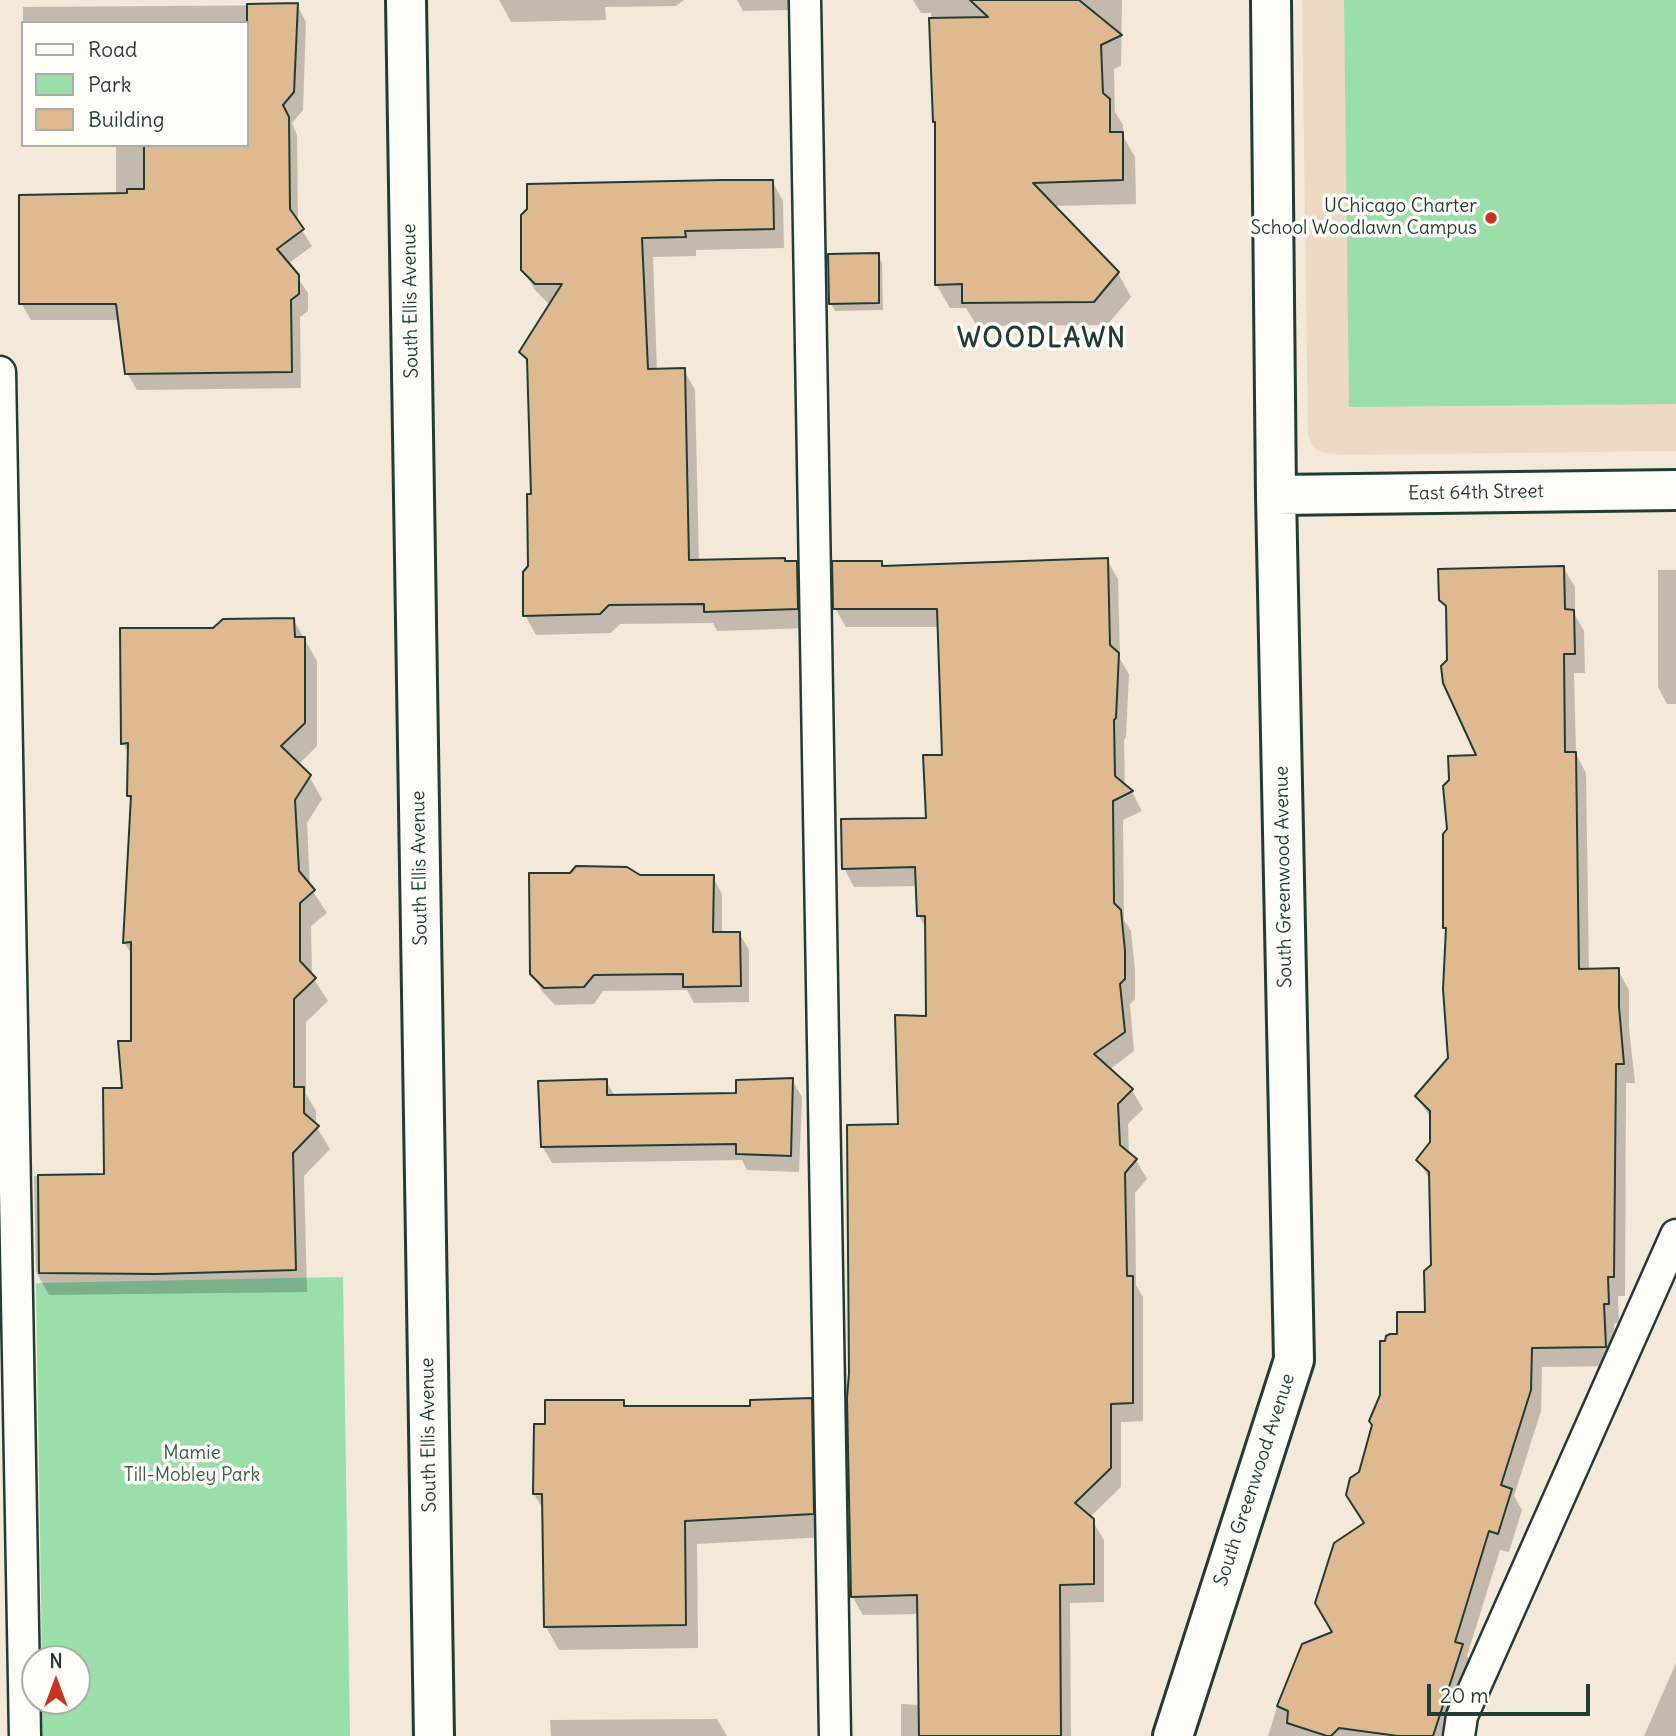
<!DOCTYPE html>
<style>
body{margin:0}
#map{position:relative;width:1676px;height:1736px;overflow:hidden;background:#f4e8d8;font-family:Delius,sans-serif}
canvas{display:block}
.legend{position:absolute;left:21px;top:21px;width:228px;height:126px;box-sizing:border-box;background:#fdfcf7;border:2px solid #a4b0a9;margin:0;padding:9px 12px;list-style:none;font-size:21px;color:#1f3d34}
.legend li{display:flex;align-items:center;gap:14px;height:35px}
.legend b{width:35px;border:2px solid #a4b0a9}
.north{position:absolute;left:21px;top:1645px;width:70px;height:70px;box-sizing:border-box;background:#fdfcf7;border:2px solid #a4b0a9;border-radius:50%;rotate:0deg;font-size:19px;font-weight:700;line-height:28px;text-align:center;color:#1f3d34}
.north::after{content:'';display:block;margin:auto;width:24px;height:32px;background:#c8321e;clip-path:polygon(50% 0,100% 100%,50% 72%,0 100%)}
.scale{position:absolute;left:1427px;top:1684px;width:163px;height:32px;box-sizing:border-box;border:4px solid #1f3d34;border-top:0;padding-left:9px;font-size:21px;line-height:24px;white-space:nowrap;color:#1f3d34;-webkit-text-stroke:5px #fdfcf7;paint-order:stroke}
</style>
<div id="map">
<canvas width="1676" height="1736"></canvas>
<ul class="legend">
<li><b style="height:9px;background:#fdfcf7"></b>Road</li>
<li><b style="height:19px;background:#9adeaa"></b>Park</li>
<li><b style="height:19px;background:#dfba90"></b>Building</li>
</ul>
<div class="north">N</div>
<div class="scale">20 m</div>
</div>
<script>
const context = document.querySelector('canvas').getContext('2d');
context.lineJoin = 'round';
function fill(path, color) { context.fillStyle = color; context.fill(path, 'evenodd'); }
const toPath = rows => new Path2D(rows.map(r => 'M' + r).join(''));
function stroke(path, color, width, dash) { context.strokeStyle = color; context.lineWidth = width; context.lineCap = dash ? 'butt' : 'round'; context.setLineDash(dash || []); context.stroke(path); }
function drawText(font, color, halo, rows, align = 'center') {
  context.font = font + ' Delius,sans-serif'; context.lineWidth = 7; context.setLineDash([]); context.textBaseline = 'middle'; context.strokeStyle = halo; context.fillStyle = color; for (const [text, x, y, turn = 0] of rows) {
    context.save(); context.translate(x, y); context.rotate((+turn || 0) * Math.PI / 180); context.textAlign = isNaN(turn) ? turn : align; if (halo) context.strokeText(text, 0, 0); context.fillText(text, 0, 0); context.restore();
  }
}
const built = toPath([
 [1302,0,1676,0,1676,451,1342,455,1321,452,1313,447,1308,435]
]);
const green = toPath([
 [1344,0,1676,0,1676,404,1349,407],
 [343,1277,350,1736,41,1736,41,1701,77,1701,77,1659,42,1659,36,1283]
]);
const shadow = toPath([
 [499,0,684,0,676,6,605,7,606,20,511,22],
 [737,0,789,0,789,10,743,11],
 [913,0,1122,0,1121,66,1114,69,1115,112,1123,125,1123,136,1135,157,1136,204,1053,206,1118,273,1131,297,1107,325,977,326,966,308,950,308,936,284,936,125,934,121,931,13,921,13],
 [297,5,306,22,303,110,292,123,297,135,298,224,312,246,288,264,308,293,308,311,300,317,301,388,137,390,127,373,119,320,31,320,21,303,116,195,116,145,247,145,247,23,23,23,23,7],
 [772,181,783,201,784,248,696,250,696,256,653,257,657,371,684,370,695,390,699,562,796,563,808,582,808,628,717,631,713,623,620,624,611,633,536,635,525,615,530,566,533,496,529,366,521,352,552,303,548,303,535,290,523,270],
 [878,255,882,263,883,310,835,311,831,303],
 [1107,560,1118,579,1120,659,1129,674,1126,737,1124,740,1125,786,1132,792,1142,811,1123,820,1124,920,1131,931,1135,971,1135,999,1130,1004,1134,1051,1109,1070,1132,1090,1143,1109,1128,1124,1129,1155,1136,1160,1147,1179,1135,1193,1136,1285,1143,1297,1143,1421,1121,1422,1121,1487,1090,1517,1104,1540,1104,1602,1070,1603,1071,1736,901,1736,901,1704,920,1705,919,1614,863,1615,852,1596,899,1126,928,1018,927,930,919,916,918,886,854,887,844,868,928,819,944,757,940,627,846,627,835,608,880,563,884,568],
 [1563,567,1575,587,1575,615,1584,631,1585,673,1574,673,1576,754,1586,773,1589,970,1618,970,1629,990,1629,1028,1635,1083,1626,1083,1625,1296,1618,1296,1619,1323,1614,1324,1616,1366,1542,1367,1541,1411,1514,1496,1522,1510,1509,1552,1500,1550,1467,1656,1473,1665,1449,1736,1268,1736,1281,1694,1283,1695,1334,1633,1365,1524,1361,1474,1382,1396,1399,1336,1427,1313,1433,1265,1430,1180,1418,1160,1431,1143,1432,1120,1417,1097,1449,1058,1447,933,1444,928,1444,834,1449,830,1479,756,1448,661,1448,611,1441,599],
 [1658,570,1676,570,1676,704,1667,704,1658,687],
 [293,619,317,661,317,746,298,765,309,776,322,799,307,823,310,887,327,913,311,926,312,976,328,1001,306,1022,306,1094,316,1111,316,1126,330,1149,304,1176,307,1292,49,1295,36,1272,34,1176,106,1175,133,1043,133,957,124,942,132,802,128,795,129,754,123,743,214,629],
 [639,877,713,877,722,894,722,934,739,933,749,950,749,1002,694,1003,687,990,603,991,594,1004,555,1005,542,991,532,974],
 [792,1080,802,1097,799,1172,747,1170,742,1160,552,1163,542,1146,606,1081,615,1096,738,1095],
 [0,1184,10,1292,0,1292],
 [811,1400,824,1424,826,1537,697,1544,698,1648,559,1650,546,1627,544,1511,534,1494,547,1426,623,1401,627,1408,751,1408],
 [1676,1663,1676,1736,1644,1736],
 [717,1719,727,1736,551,1736,550,1720]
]);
const building = toPath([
 [970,0,1079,0,1122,35,1101,45,1103,93,1110,99,1110,132,1123,132,1123,180,1033,183,1119,272,1094,302,962,303,962,284,935,285,935,122,933,122,929,18,988,17,970,0],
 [298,3,294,92,283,105,289,117,290,209,304,229,277,249,299,275,299,294,291,300,292,372,125,374,116,304,19,304,19,195,127,193,127,189,144,189,144,145,247,145,247,4,298,3],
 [723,180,773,180,774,229,685,231,686,237,642,238,648,369,685,368,689,560,785,558,785,561,797,561,798,609,704,612,704,604,609,605,600,614,523,616,523,572,528,566,527,494,531,494,527,359,519,352,562,284,535,284,521,270,521,215,527,209,527,184,723,180],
 [879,253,879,303,829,304,828,254,879,253],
 [1108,558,1110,645,1119,653,1116,718,1114,720,1115,776,1133,791,1113,801,1114,903,1121,910,1125,951,1125,979,1120,984,1125,1032,1094,1054,1133,1089,1118,1104,1120,1145,1137,1159,1125,1173,1127,1276,1133,1276,1133,1403,1111,1404,1111,1468,1075,1503,1094,1519,1094,1584,1060,1585,1061,1736,919,1736,917,1595,851,1597,847,1398,849,1373,847,1125,898,1124,895,1015,926,1016,925,916,917,916,915,867,842,869,841,819,926,818,923,755,942,755,937,609,833,609,832,561,882,561,882,566,1108,558],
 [1564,566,1565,609,1574,610,1575,654,1564,654,1565,752,1576,752,1579,969,1619,968,1619,1007,1624,1064,1616,1064,1614,1277,1608,1277,1609,1304,1604,1304,1606,1347,1532,1348,1531,1390,1501,1485,1512,1489,1498,1534,1489,1531,1455,1642,1463,1644,1433,1736,1398,1736,1339,1728,1331,1736,1327,1736,1287,1723,1288,1711,1277,1706,1302,1644,1332,1632,1315,1603,1334,1543,1364,1523,1346,1495,1350,1478,1359,1472,1372,1425,1369,1421,1380,1395,1380,1341,1385,1341,1386,1336,1390,1334,1397,1334,1397,1312,1425,1312,1424,1271,1431,1265,1429,1172,1416,1160,1430,1142,1430,1111,1415,1096,1448,1058,1443,989,1446,928,1443,928,1443,834,1447,829,1443,786,1449,780,1448,756,1476,755,1443,683,1441,666,1447,660,1446,606,1439,600,1438,569,1564,566],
 [294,618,295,637,305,637,305,723,281,746,311,775,295,800,299,871,315,890,300,903,300,961,316,978,294,999,294,1087,304,1087,304,1113,319,1126,293,1153,296,1270,156,1274,39,1273,38,1175,104,1174,103,1088,122,1088,118,1041,131,1041,131,942,123,943,131,796,127,796,128,743,121,744,120,628,213,628,223,619,294,618],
 [576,866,627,867,640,875,714,875,713,932,740,932,741,986,683,987,683,974,594,975,584,987,544,988,530,974,529,873,570,873,576,866],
 [793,1078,791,1156,736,1154,736,1144,541,1147,538,1081,607,1079,607,1095,736,1093,736,1080,793,1078],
 [812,1398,814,1514,685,1521,686,1625,544,1627,542,1494,533,1494,534,1424,545,1424,545,1400,624,1400,624,1406,750,1406,750,1400,812,1398]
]);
const service = toPath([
 [805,0,835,1736],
 [0,372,25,1736],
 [1459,1736,1462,1716,1676,1235]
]);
const minor = toPath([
 [406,0,434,1736],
 [1276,495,1676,490],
 [1173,1736,1294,1360,1276,495,1271,0]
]);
const markers = [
 [1491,218,7,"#c8321e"]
];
const poiNames = [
 ["UChicago Charter",1477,207],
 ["School Woodlawn Campus",1477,229]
];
const streetNames = [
 ["South Ellis Avenue",411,301,-91],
 ["East 64th Street",1476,493,-1],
 ["South Ellis Avenue",420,868,-91],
 ["South Greenwood Avenue",1284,877,-91],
 ["South Ellis Avenue",429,1435,-91],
 ["South Greenwood Avenue",1255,1480,-72]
];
const parkNames = [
 ["Mamie",192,1454],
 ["Till-Mobley Park",192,1476]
];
const districtNames = [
 ["WOODLAWN",1042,340]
];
fill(built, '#eedac2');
fill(green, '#9adeaa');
fill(shadow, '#0003');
fill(building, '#dfba90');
stroke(building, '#1f3d34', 2);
stroke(service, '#1f3d34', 35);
stroke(minor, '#1f3d34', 44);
stroke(service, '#fdfcf7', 30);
stroke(minor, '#fdfcf7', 38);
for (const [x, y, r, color] of markers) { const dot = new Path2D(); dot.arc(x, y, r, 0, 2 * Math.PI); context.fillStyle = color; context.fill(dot); stroke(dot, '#fdfcf7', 2.5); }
drawText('19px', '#1f3d34', '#fdfcf7', poiNames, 'right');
drawText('19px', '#1f3d34', '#fdfcf7', streetNames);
drawText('19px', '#385d4c', '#fdfcf7', parkNames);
context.letterSpacing = '2px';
drawText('bold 26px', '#1f3d34', '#fdfcf7', districtNames);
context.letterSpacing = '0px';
</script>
